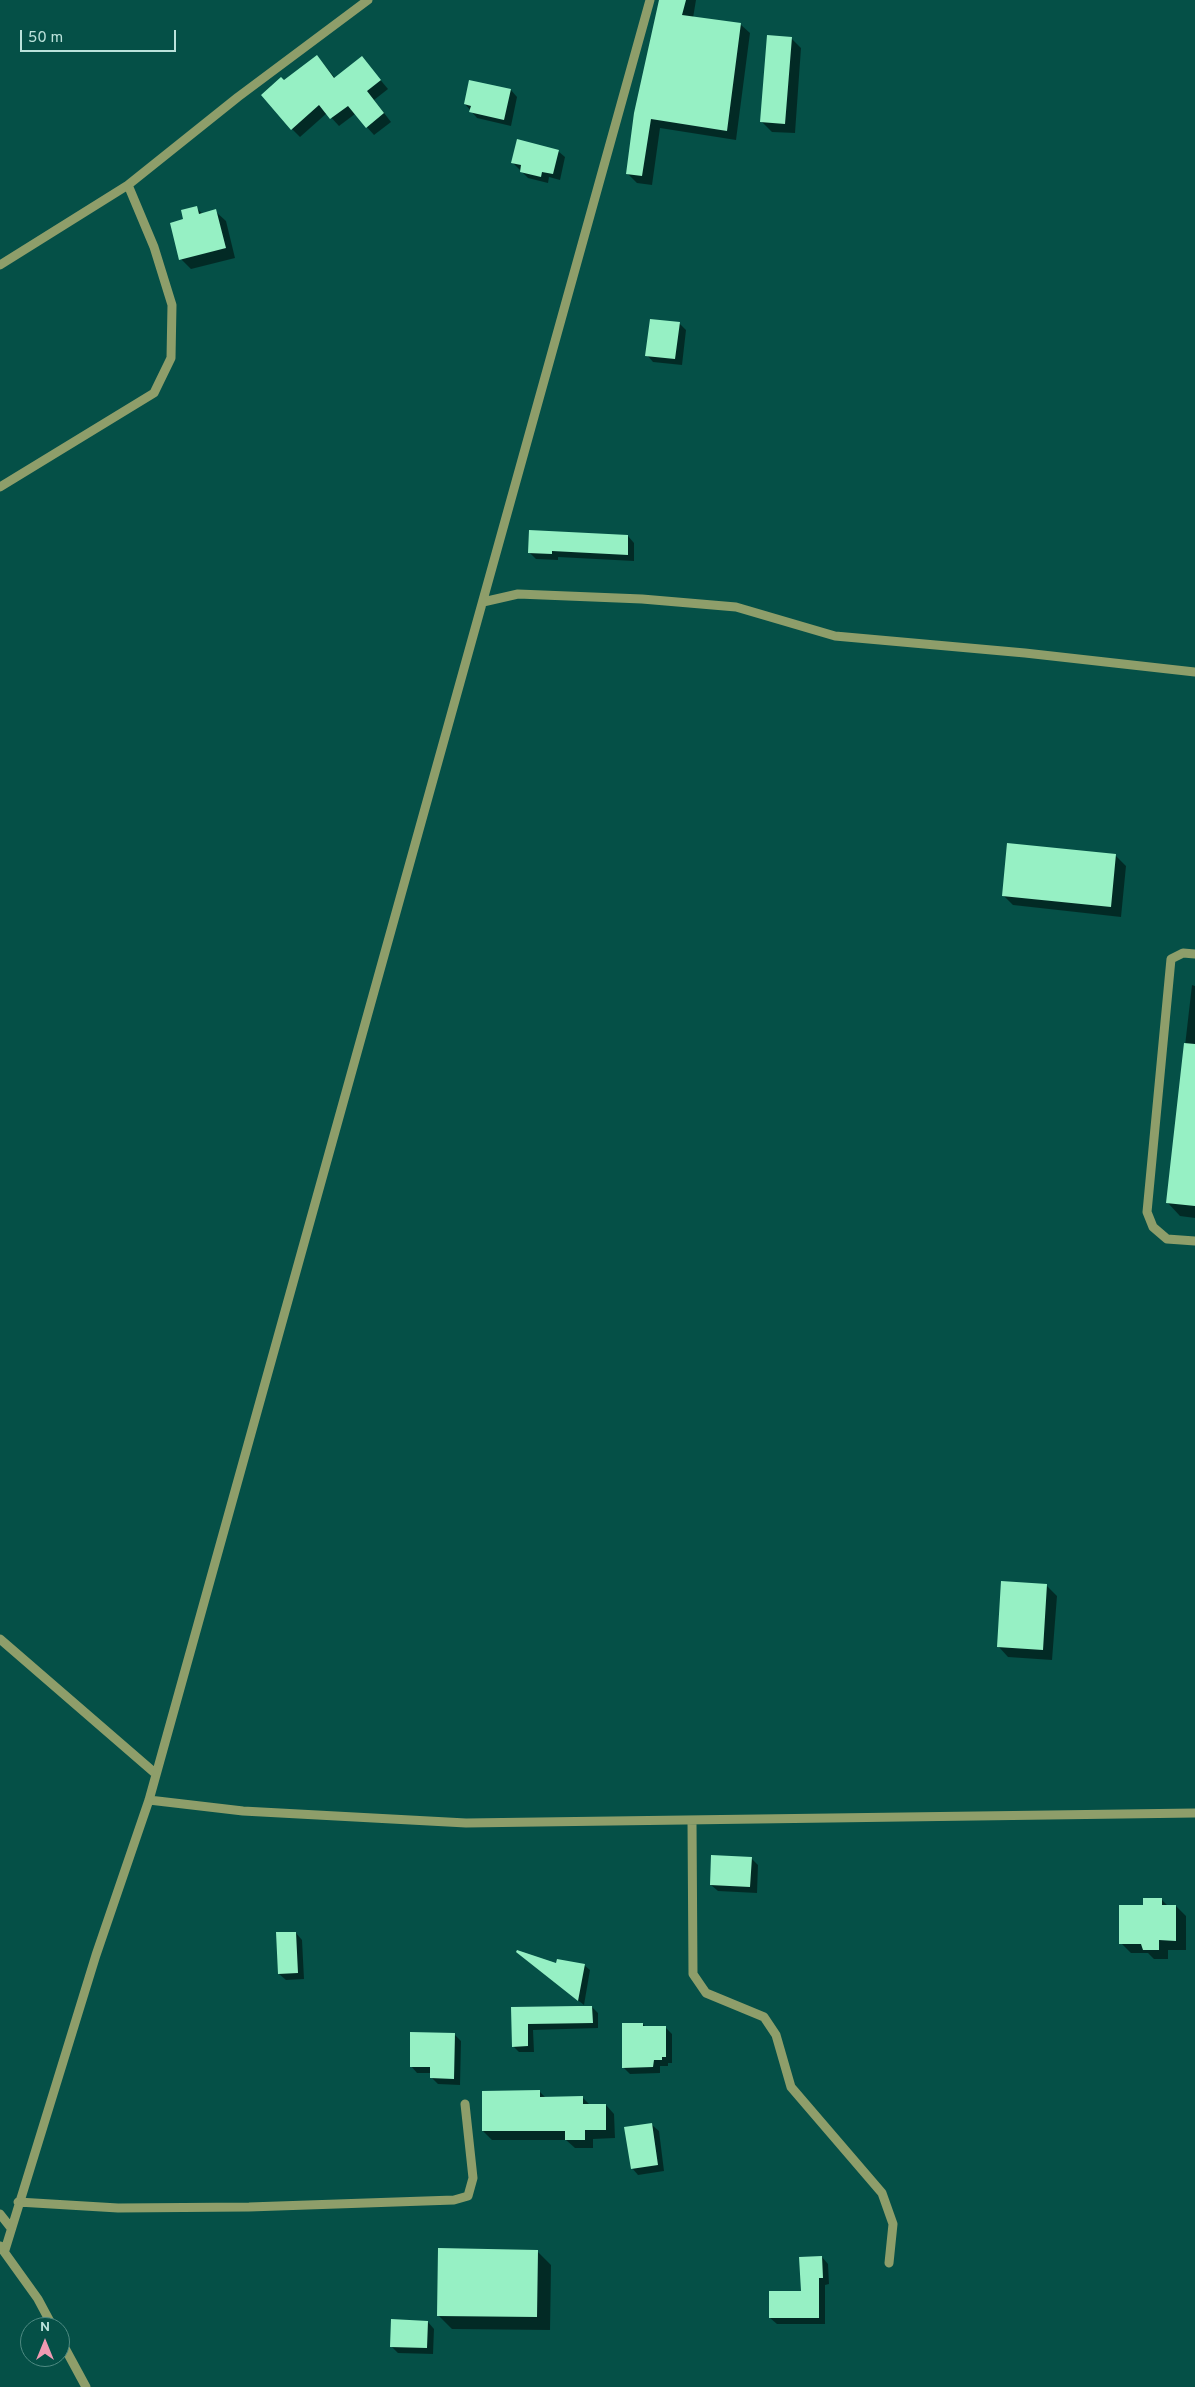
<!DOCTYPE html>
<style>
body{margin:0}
#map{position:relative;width:1195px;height:2387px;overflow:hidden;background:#055047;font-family:Overpass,sans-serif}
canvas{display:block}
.north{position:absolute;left:20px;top:2317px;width:50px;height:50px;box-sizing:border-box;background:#055047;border:1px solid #4e8a82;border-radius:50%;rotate:0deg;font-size:14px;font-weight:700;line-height:20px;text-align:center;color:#bbe2db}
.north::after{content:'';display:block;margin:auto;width:18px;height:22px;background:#f19ab2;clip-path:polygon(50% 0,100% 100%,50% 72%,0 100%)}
.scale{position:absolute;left:20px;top:30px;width:156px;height:22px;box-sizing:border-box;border:2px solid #bbe2db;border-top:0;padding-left:6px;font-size:15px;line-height:18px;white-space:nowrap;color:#bbe2db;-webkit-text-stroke:4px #055047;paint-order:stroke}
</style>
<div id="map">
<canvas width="1195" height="2387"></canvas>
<div class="north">N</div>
<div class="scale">50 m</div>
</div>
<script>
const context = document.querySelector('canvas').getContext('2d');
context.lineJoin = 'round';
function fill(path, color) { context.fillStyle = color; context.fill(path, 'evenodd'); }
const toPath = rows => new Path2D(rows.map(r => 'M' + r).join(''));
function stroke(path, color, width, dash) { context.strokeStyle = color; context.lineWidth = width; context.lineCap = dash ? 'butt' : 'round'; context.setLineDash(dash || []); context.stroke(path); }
const shadow = toPath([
 [660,0,696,0,693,18,740,24,750,33,736,140,660,128,652,185,637,183,627,173],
 [791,38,801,48,795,133,772,132,761,121],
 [317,56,335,78,362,58,388,89,374,100,391,122,374,135,355,114,339,126,327,113,300,137,292,129,284,81],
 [470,82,511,90,517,97,511,126,477,118,465,104],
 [558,151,565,157,560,180,549,177,548,183,528,178,512,162],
 [196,208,203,214,215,211,226,221,235,258,191,269,181,259,185,220],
 [679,323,686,330,682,365,653,362,647,355],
 [530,532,628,536,634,543,634,561,558,557,558,560,536,559,529,552],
 [1008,844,1116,856,1126,866,1121,917,1013,905,1003,895],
 [1192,985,1195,986,1195,1218,1180,1216,1167,1202],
 [1047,1586,1057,1596,1052,1660,1008,1657,998,1646],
 [751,1858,758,1865,757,1893,718,1891,711,1885],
 [1162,1900,1168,1906,1176,1906,1186,1916,1186,1950,1168,1950,1168,1959,1154,1959,1148,1953,1131,1953,1121,1943,1145,1906],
 [296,1933,302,1940,304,1979,286,1980,279,1974],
 [523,1957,557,1964,584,1965,590,1970,584,2005],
 [592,2007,598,2013,598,2028,533,2030,534,2052,519,2052,513,2046,513,2008],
 [643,2024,646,2027,666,2028,672,2034,672,2063,668,2063,668,2066,660,2066,660,2073,630,2074,623,2067],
 [454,2034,461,2041,460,2085,438,2084,432,2078,432,2073,417,2073,411,2066],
 [540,2092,546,2098,582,2097,590,2105,606,2105,614,2114,615,2138,593,2139,593,2148,575,2148,566,2140,492,2140,483,2131],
 [652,2125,659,2131,664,2171,638,2175,632,2168],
 [537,2251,551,2265,550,2330,452,2329,438,2315],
 [822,2257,828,2264,829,2284,825,2285,825,2324,777,2324,770,2318,802,2292],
 [428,2322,434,2329,433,2354,398,2353,391,2346]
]);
const building = toPath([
 [659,0,686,0,682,15,741,23,727,131,651,119,642,176,626,174,634,113],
 [767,35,792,37,785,124,760,122],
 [317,55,334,78,362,56,381,80,367,91,384,113,366,128,348,106,330,119,319,105,291,130,261,95,281,77,284,80],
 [469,80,511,89,504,120,469,112,471,106,464,104],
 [517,139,559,150,553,174,542,172,541,177,520,172,521,165,511,163],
 [197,206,199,214,216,209,226,248,179,260,170,223,183,219,181,210],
 [650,319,680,322,675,359,645,356],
 [529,530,628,535,628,555,552,551,552,554,528,553],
 [1007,843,1116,854,1111,907,1002,896],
 [1184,1043,1195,1044,1195,1206,1166,1203],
 [1001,1581,1047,1584,1043,1650,997,1647],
 [711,1855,752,1857,750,1887,710,1885],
 [1143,1898,1162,1898,1162,1905,1176,1905,1176,1941,1159,1940,1159,1950,1143,1950,1141,1944,1119,1944,1119,1905,1143,1905],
 [276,1932,296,1932,298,1973,278,1974],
 [517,1950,556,1963,557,1959,585,1964,578,2001,516,1952],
 [578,2006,592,2006,593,2023,528,2024,528,2046,512,2047,511,2007],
 [622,2023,643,2023,643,2026,666,2026,666,2057,662,2057,662,2060,654,2060,653,2067,622,2068],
 [410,2032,455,2033,454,2079,430,2078,430,2067,410,2067],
 [540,2090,540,2097,583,2096,583,2104,606,2104,606,2130,585,2130,585,2140,565,2140,565,2131,482,2131,482,2091],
 [652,2123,658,2165,631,2169,624,2127],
 [438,2248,538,2250,537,2317,437,2316],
 [822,2256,823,2278,819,2278,819,2318,769,2318,769,2291,801,2291,799,2257],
 [391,2319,428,2321,427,2348,390,2347]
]);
const minor = toPath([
 [0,265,128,185,238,97,368,0],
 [0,487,154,393,171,358,172,305,154,247,128,185],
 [483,602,518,594,642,599,736,607,835,636,1025,653,1195,672],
 [1195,954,1183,953,1171,959,1147,1212,1153,1227,1167,1239,1195,1241],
 [0,1639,156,1774],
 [149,1800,243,1811,466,1823,1195,1813],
 [692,1821,693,1974,706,1993,764,2017,776,2035,791,2087,882,2193,893,2224,889,2263],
 [18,2202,118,2208,249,2207,454,2200,468,2196,473,2178,465,2104],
 [0,2214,11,2228],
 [0,2246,38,2299,53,2327],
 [5,2250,96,1955,149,1800,650,0],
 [60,2339,86,2387]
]);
fill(shadow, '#0007');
fill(building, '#96f0c4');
stroke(minor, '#8e9e6a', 9);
</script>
